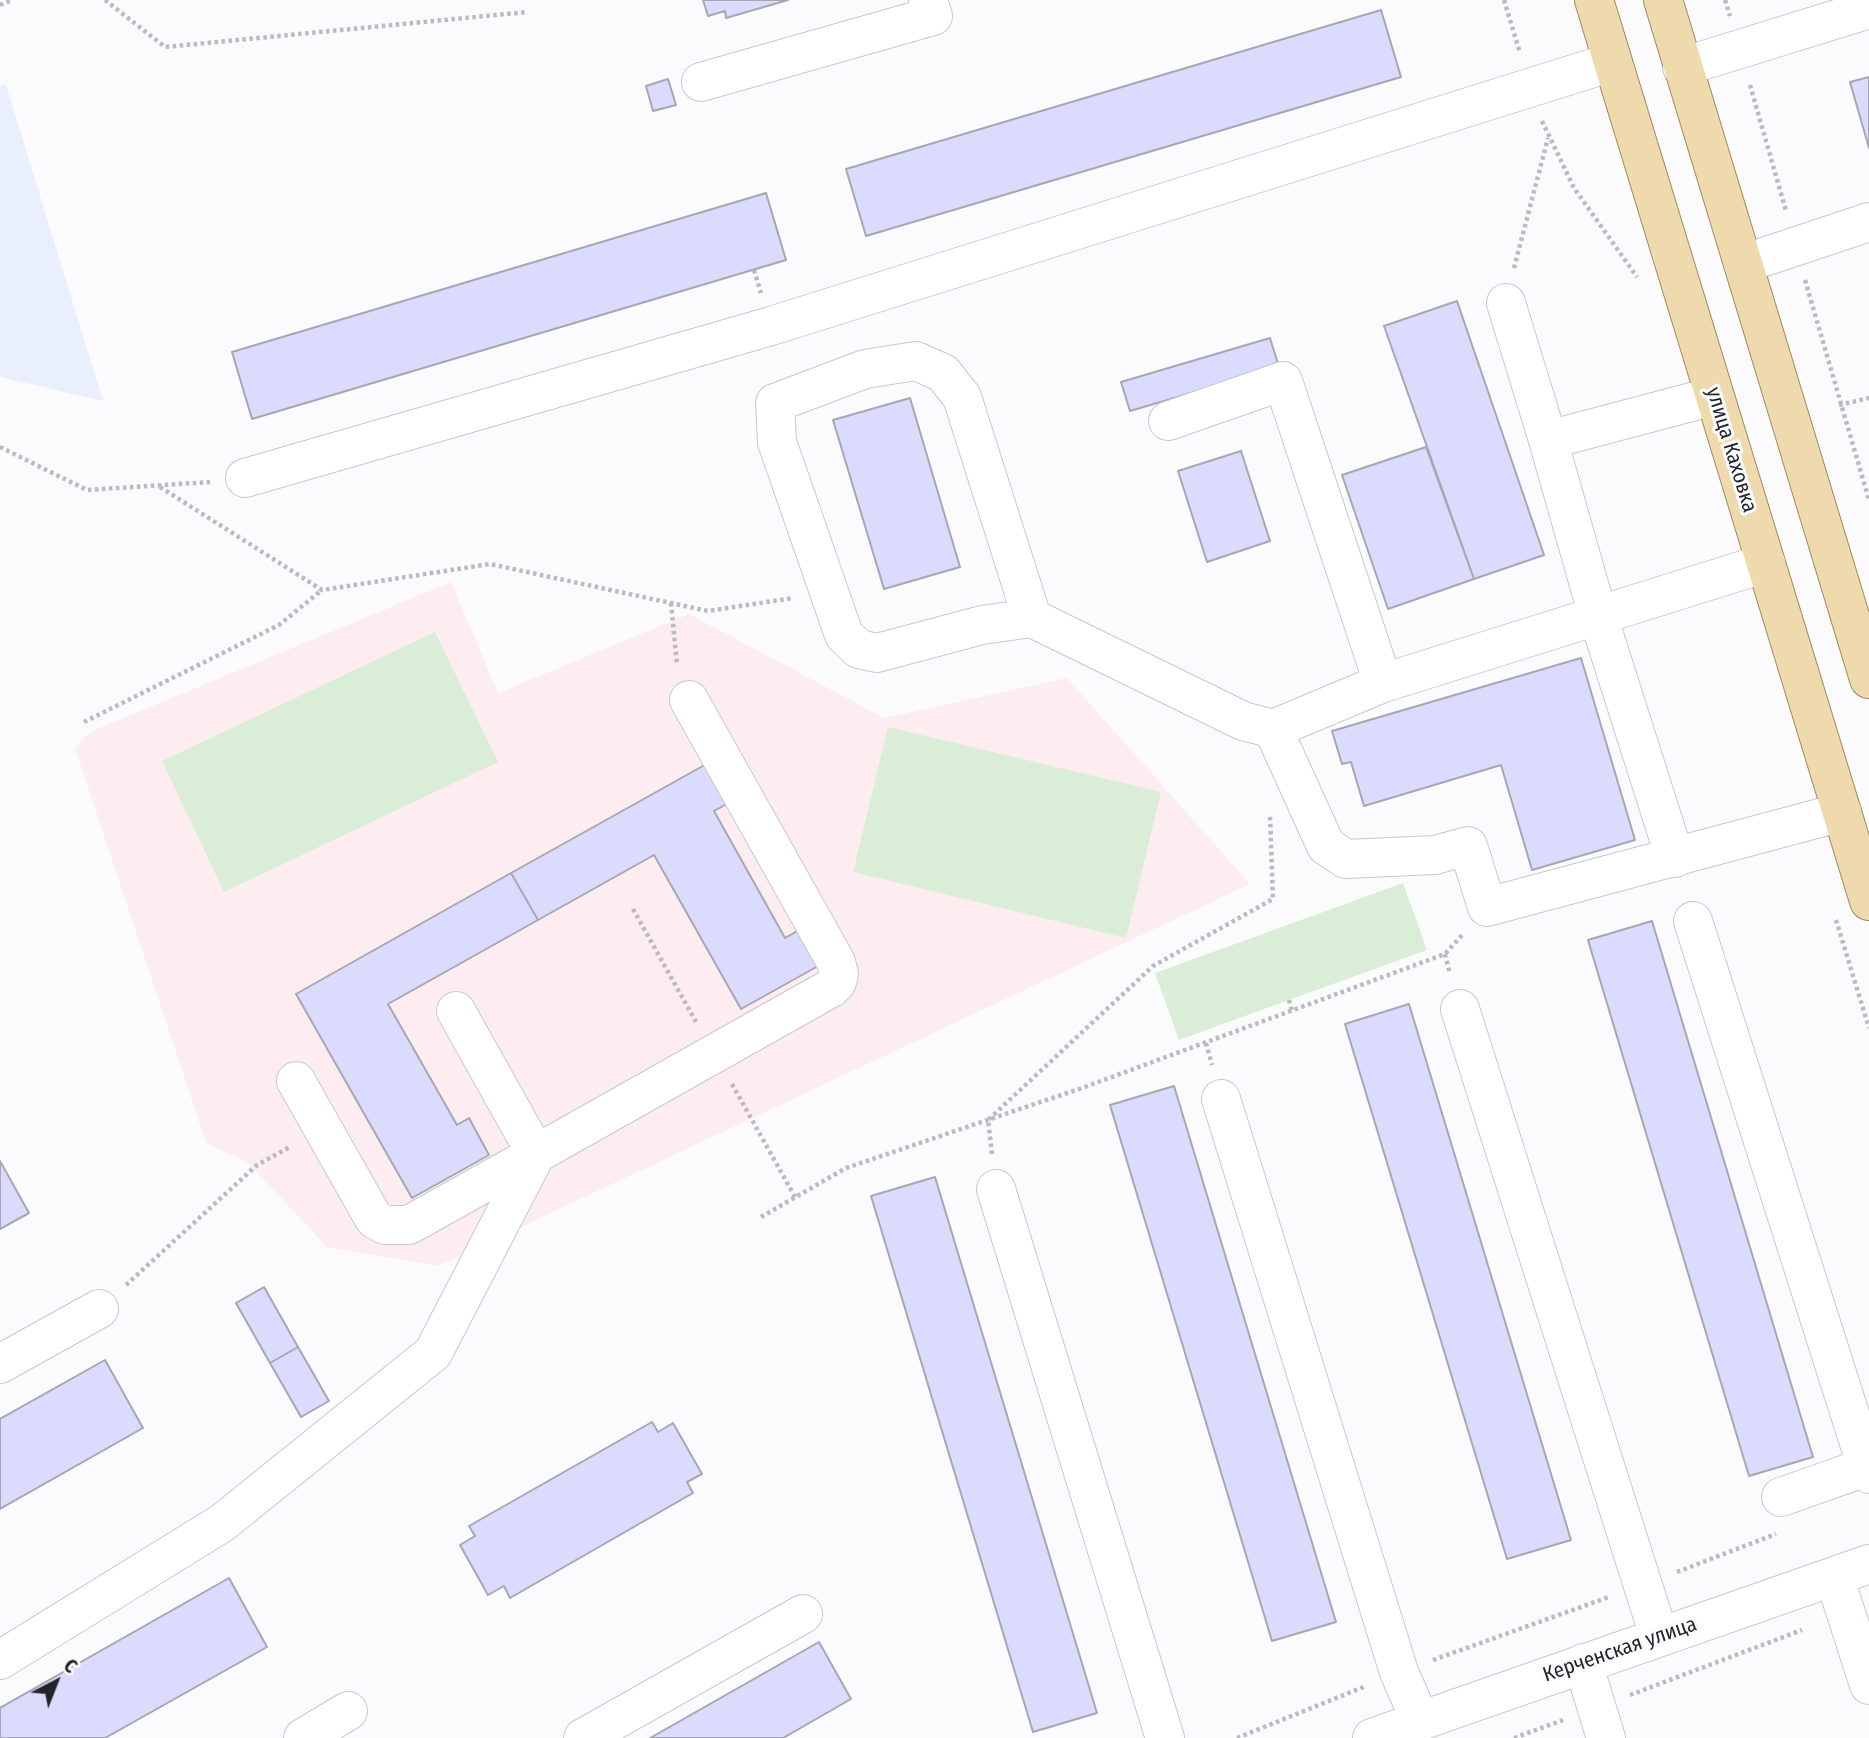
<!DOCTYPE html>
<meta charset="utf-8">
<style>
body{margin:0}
#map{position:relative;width:1869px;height:1738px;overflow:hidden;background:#fbfbfe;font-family:"Fira Sans Condensed",sans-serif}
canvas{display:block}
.north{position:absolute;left:21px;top:1647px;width:70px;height:70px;-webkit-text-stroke:5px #fbfbfe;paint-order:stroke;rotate:42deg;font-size:19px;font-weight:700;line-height:28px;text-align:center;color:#242529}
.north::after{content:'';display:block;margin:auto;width:24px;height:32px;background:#242529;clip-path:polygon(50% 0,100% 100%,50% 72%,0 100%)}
</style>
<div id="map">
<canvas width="1869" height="1738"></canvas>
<div class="north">С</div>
</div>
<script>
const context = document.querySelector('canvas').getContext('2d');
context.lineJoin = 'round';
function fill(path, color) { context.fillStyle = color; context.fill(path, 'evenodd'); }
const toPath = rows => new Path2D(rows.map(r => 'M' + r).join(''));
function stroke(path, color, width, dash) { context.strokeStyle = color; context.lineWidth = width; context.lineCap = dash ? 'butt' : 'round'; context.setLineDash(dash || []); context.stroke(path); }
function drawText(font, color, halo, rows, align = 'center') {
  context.font = font + ' "Fira Sans Condensed",sans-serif'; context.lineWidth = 6; context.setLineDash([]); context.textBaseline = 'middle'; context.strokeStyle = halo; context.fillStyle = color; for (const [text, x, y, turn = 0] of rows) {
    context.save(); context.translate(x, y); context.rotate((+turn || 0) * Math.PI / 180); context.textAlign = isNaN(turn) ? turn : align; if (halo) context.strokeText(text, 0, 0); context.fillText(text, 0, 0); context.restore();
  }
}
const built = toPath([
 [6,84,6,85,103,401,0,377,0,86]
]);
const education = toPath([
 [451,582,498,693,689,614,884,718,1067,678,1250,884,438,1266,327,1247,247,1162,206,1143,75,748,90,732]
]);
const green = toPath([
 [435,632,498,762,224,892,162,761],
 [888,727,1161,792,1126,938,853,872],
 [1403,883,1427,950,1179,1040,1155,973]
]);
const building = toPath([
 [703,0,788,0,726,18,725,11,708,16,703,0],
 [1381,10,1401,77,866,236,846,169,1381,10],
 [1869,77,1869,148,1850,82,1869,77],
 [668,79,676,105,653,111,646,86,668,79],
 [766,193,786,260,252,419,232,352,766,193],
 [1457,301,1544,555,1474,579,1384,326,1457,301],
 [1270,338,1279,367,1130,411,1121,382,1270,338],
 [910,398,960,567,884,589,833,420,910,398],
 [1426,447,1474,579,1388,609,1342,475,1426,447],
 [1241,451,1270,541,1207,562,1178,471,1241,451],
 [1581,658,1635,840,1532,870,1501,765,1364,806,1351,762,1342,764,1332,731,1581,658],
 [710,762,732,801,714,811,785,938,801,929,820,965,741,1009,654,855,538,920,511,873,710,762],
 [511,873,538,920,388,1004,457,1125,469,1118,489,1155,412,1198,296,994,511,873],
 [1652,921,1813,1457,1749,1476,1588,940,1652,921],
 [1409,1004,1571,1540,1507,1559,1345,1024,1409,1004],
 [1174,1086,1336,1622,1272,1641,1110,1105,1174,1086],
 [0,1161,29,1213,0,1229,0,1161],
 [935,1177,1097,1713,1033,1732,871,1196,935,1177],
 [264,1287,298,1347,270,1363,236,1303,264,1287],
 [298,1347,329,1401,301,1417,270,1363,298,1347],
 [105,1360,143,1428,0,1509,0,1419,105,1360],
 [652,1422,658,1432,673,1423,702,1474,687,1482,693,1493,510,1598,504,1586,488,1595,460,1545,475,1536,469,1526,652,1422],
 [229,1578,267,1647,105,1738,0,1738,0,1708,229,1578],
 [819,1642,851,1699,783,1738,650,1738,819,1642]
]);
const path = toPath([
 [105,0,165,47,527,12],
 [1504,0,1520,53],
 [1725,0,1730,16],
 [0,5,13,0],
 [1750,85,1786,211],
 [1542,121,1574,188,1637,277],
 [1514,268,1548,138],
 [754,270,761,293],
 [1805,280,1869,500],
 [1839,405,1869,398],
 [0,447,87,490,210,482],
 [160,487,322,590,490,564,708,611,793,598],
 [671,603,677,665],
 [84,722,279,625,322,590],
 [633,909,696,1022],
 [1836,920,1869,1028],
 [1445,954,1450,974],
 [1289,1000,1292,1011],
 [1206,1043,1212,1065],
 [732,1084,795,1197],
 [992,1154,988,1120,1153,966,1273,899,1270,816],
 [761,1217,846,1168,1082,1088,1445,954,1463,934],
 [126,1285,257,1165,290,1147],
 [1677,1572,1776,1534],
 [1433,1660,1609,1597],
 [1630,1695,1802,1630],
 [1237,1738,1366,1686],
 [1514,1738,1563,1720]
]);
const minor = toPath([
 [1682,67,1869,9],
 [701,82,933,16,928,0],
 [1743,264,1869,222],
 [1506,303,1548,440,1714,396],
 [1168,421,1283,381,1383,683],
 [1548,440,1598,616,1675,858],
 [245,478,771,326,1612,62],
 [1032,618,962,397,943,373,916,361,865,369,775,403,777,442,844,635,859,649,877,653,982,625,1032,618,1243,721,1273,729,1383,683,1766,563],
 [1273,729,1326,846,1346,859,1435,855,1468,846,1487,907,1842,812],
 [1693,921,1869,1474],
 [1460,1009,1659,1636],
 [296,1081,374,1219,385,1225,409,1225,536,1154,456,1011],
 [1221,1099,1399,1672,1420,1720],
 [996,1189,1165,1738],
 [0,1364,99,1309],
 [1781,1497,1866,1467],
 [1834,1576,1869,1685],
 [0,1660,222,1523,433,1353,536,1154,831,988,837,982,839,974,836,962,689,700],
 [1583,1663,1606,1738],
 [303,1738,348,1711],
 [583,1738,803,1614],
 [1372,1738,1869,1564]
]);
const major = toPath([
 [1594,0,1869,901],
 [1663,0,1869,679]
]);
const streetNames = [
 ["улица Каховка",1731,450,73],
 ["Керченская улица",1620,1650,-19]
];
fill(built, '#eaeffe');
fill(education, '#fdedf1');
fill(green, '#daedd6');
fill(building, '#dbdbfe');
stroke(building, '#a7a7b2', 2);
stroke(minor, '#c5c9d3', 40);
stroke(major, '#a08b5c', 40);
stroke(path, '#babbbe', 4.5, [3.5, 3.5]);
stroke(minor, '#fff', 38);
stroke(major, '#eedaad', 38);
drawText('21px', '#242529', '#fbfbfe', streetNames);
</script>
